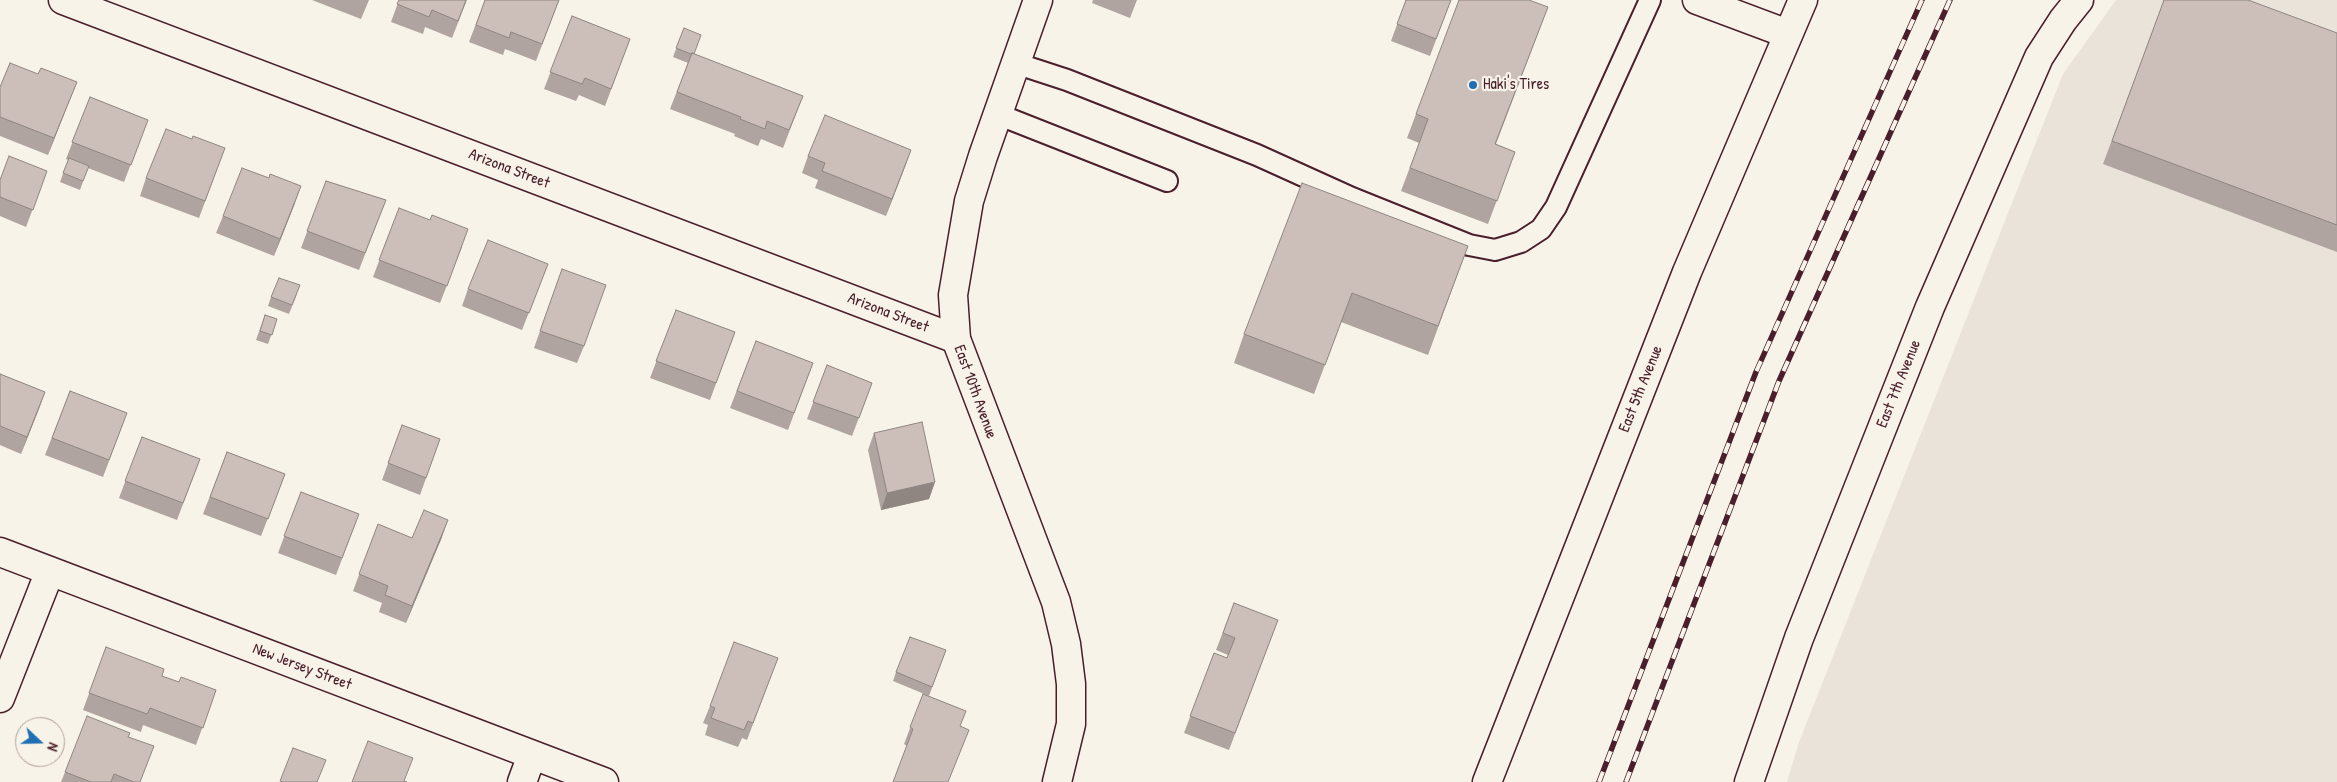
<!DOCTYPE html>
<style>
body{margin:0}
#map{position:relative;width:2337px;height:782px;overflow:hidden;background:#f7f3e8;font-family:"Patrick Hand",sans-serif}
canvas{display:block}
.north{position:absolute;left:15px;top:717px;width:50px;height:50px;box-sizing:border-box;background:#f7f3e8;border:1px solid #b29e9c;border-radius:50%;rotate:111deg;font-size:14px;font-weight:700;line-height:20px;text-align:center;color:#4a1f2b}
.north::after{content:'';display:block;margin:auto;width:18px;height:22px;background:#1f6fb2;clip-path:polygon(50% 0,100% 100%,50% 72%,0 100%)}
</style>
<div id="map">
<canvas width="2337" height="782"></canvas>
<div class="north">N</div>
</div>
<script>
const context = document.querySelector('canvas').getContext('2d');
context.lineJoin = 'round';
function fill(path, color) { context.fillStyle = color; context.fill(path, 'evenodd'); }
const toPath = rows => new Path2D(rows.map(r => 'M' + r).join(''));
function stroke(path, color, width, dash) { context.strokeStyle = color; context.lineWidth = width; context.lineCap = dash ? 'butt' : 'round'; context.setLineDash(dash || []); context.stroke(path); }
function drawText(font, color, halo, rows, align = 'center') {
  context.font = font + ' "Patrick Hand",sans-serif'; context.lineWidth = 4.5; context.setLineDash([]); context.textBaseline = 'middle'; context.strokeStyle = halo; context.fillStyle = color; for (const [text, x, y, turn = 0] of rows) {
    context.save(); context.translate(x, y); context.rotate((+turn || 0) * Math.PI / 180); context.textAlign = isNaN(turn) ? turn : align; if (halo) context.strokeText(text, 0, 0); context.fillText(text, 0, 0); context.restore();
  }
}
const built = toPath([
 [2116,0,2337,0,2337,782,1787,782,1799,742,2063,74]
]);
const lane = toPath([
 [1015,63,1067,80,1257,155,1352,198,1469,245,1495,250,1521,242,1541,229,1556,207,1650,0],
 [997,114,1167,181]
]);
const street = toPath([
 [63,0,956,339],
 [0,552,604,782],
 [0,698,50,571],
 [522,782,532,755]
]);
const secondary = toPath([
 [1038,0,983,156,969,201,953,295,956,339,1056,602,1066,644,1071,684,1071,724,1057,782],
 [1697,0,1788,34],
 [1749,782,1799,638,1930,307,2039,57,2063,20,2079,0]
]);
const primary = toPath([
 [1487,782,1687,272,1803,0]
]);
const rail = toPath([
 [1599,782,1756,372,1922,0],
 [1626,782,1779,381,1950,0]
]);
const wall = toPath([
 [312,0,369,0,361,19],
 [399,0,467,0,452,38,425,27,423,34,391,22],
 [485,0,559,0,536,61,505,49,503,55,469,42],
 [1093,0,1137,0,1130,18,1092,3],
 [1406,0,1451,0,1430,56,1391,41],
 [2164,0,2337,33,2337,252,2103,164],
 [1548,7,1496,144,1515,152,1488,224,1401,191,1419,143,1407,138,1416,114],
 [572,16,630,39,605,106,579,95,576,101,544,89],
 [684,28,694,54,803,96,783,148,761,139,758,146,734,136,735,134,670,109,688,63,673,57],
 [38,74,77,82,48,155,0,136,0,87],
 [90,97,148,120,124,182,88,168,80,190,60,182,68,160,66,159],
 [192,139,225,148,199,218,140,196,146,178],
 [911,150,886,216,815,188,818,180,802,173,808,156],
 [47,171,26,227,0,216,0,180],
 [326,181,386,200,359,270,301,248],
 [295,203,274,256,216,233,223,216],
 [399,208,462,247,440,303,373,277],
 [1468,246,1428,355,1341,322,1314,394,1234,363,1244,334],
 [548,264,522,330,462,306,468,289],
 [562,269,584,346,577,363,534,348],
 [297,294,289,314,268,306,271,297],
 [676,310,735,332,710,400,650,378],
 [265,315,277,319,268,344,256,340],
 [756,341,813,363,788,430,730,408],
 [827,365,872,383,852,436,807,419],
 [0,374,45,392,21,454,0,445],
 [70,391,127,413,103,477,45,455],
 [402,425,440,439,420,495,382,480],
 [874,433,935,482,929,499,881,510,868,450],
 [142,437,200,459,177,520,119,498],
 [227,452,285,474,261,536,203,514],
 [301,492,359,514,336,575,278,553],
 [378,524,412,538,442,537,406,623,379,612,382,603,353,591],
 [1234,603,1278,620,1229,750,1184,733,1214,653,1227,658,1228,655,1216,650],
 [106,647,162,676,179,682,216,690,196,745,143,725,141,732,83,710],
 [946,650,929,696,893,681,896,672],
 [778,658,747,740,742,738,738,747,705,735,708,725,703,723,710,706],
 [923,694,966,711,907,746,904,744],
 [128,737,140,782,61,782,65,772]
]);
const shadedWall = toPath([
 [77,82,70,99,48,155,54,138],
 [911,150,905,167,886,216,892,199],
 [301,186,295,203,274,256,280,239],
 [45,392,39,409,21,454,27,437],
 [935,482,929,499,881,510,887,493],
 [448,520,442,537,406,623,412,606]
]);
const building = toPath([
 [399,0,466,0,458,21,432,10,429,17,397,4,399,0],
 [485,0,559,0,542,44,511,32,509,38,476,25,485,0],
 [1406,0,1451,0,1436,39,1397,24,1406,0],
 [1459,0,1529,0,1548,7,1495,144,1515,152,1497,201,1410,168,1428,119,1416,114,1459,0],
 [2164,0,2248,0,2337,33,2337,225,2112,141,2164,0],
 [572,16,630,39,611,89,585,78,582,84,550,72,572,16],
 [684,28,701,35,694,54,692,53,691,54,676,48,684,28],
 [692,53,803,96,789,130,767,121,765,129,740,119,741,117,677,92,692,53],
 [10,63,38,74,41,68,77,82,54,138,0,117,0,87,10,63],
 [90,97,148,120,131,165,72,142,90,97],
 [825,115,911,150,892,199,822,171,825,163,808,156,825,115],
 [166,129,192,139,193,136,225,148,205,201,146,178,166,129],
 [9,156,47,171,33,210,0,197,0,180,9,156],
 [69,158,89,166,83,181,63,173,69,158],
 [242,168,269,178,270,174,301,186,280,239,223,216,242,168],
 [326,181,386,200,365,253,307,231,326,181],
 [1302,183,1468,246,1438,326,1352,293,1325,365,1244,334,1302,183],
 [399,208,430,220,432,215,468,229,447,286,379,260,399,208],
 [488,240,548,264,529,313,468,289,488,240],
 [562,269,606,285,584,346,540,331,562,269],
 [279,278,300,285,292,305,271,297,279,278],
 [676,310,735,332,716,383,656,361,676,310],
 [265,315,277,319,272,335,260,331,265,315],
 [756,341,813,363,794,413,737,391,756,341],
 [827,365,872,383,859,418,813,402,827,365],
 [0,374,45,392,27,437,0,426,0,374],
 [70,391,127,413,109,460,52,438,70,391],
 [922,422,935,482,887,493,874,433,922,422],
 [402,425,440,439,426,478,388,463,402,425],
 [142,437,200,459,183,503,125,481,142,437],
 [227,452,285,474,268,519,210,497,227,452],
 [301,492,359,514,342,558,284,536,301,492],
 [424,510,448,520,412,606,385,595,388,586,359,574,378,524,412,538,424,510],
 [1234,603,1278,620,1235,733,1190,716,1214,653,1227,658,1235,638,1223,633,1234,603],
 [910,637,946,650,932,687,896,672,910,637],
 [734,642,778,658,753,723,748,721,744,730,711,718,715,708,710,706,734,642],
 [106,647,164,669,162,676,179,682,181,677,216,690,203,728,150,708,147,714,89,693,106,647],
 [923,694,966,711,960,726,969,730,948,782,893,782,913,729,910,727,923,694],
 [87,716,130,733,128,737,154,746,140,782,134,782,114,774,111,782,91,782,65,772,87,716],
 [368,741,413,758,404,781,407,782,352,782,368,741],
 [293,748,326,760,317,782,283,782,280,781,293,748]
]);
const markers = [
 [1473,85,5,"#1f6fb2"]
];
const poiNames = [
 ["Haki's Tires",1483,85]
];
const streetNames = [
 ["Arizona Street",509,169,21],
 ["Arizona Street",888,313,21],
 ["East 7th Avenue",1899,384,-68],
 ["East 5th Avenue",1641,389,-68],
 ["East 10th Avenue",975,392,70],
 ["New Jersey Street",302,667,21]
];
fill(built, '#eae3da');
stroke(lane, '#4a1f2b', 24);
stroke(street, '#4a1f2b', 31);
stroke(secondary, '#4a1f2b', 31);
stroke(primary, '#4a1f2b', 31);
stroke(lane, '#f7f3e8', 20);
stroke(street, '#f7f3e8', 28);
stroke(secondary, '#f7f3e8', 28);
stroke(primary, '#f7f3e8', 28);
stroke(rail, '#4a1f2b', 5.5);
stroke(rail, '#f7f3e8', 4, [11]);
fill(wall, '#afa49f');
fill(shadedWall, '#8f8682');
fill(building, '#ccbfb9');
stroke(building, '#8f8682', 1);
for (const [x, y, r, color] of markers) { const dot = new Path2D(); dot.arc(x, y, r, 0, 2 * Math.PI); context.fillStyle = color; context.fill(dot); stroke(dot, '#f7f3e8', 2); }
drawText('16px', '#4a1f2b', '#f7f3e8', poiNames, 'left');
drawText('16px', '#4a1f2b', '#f7f3e8', streetNames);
</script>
